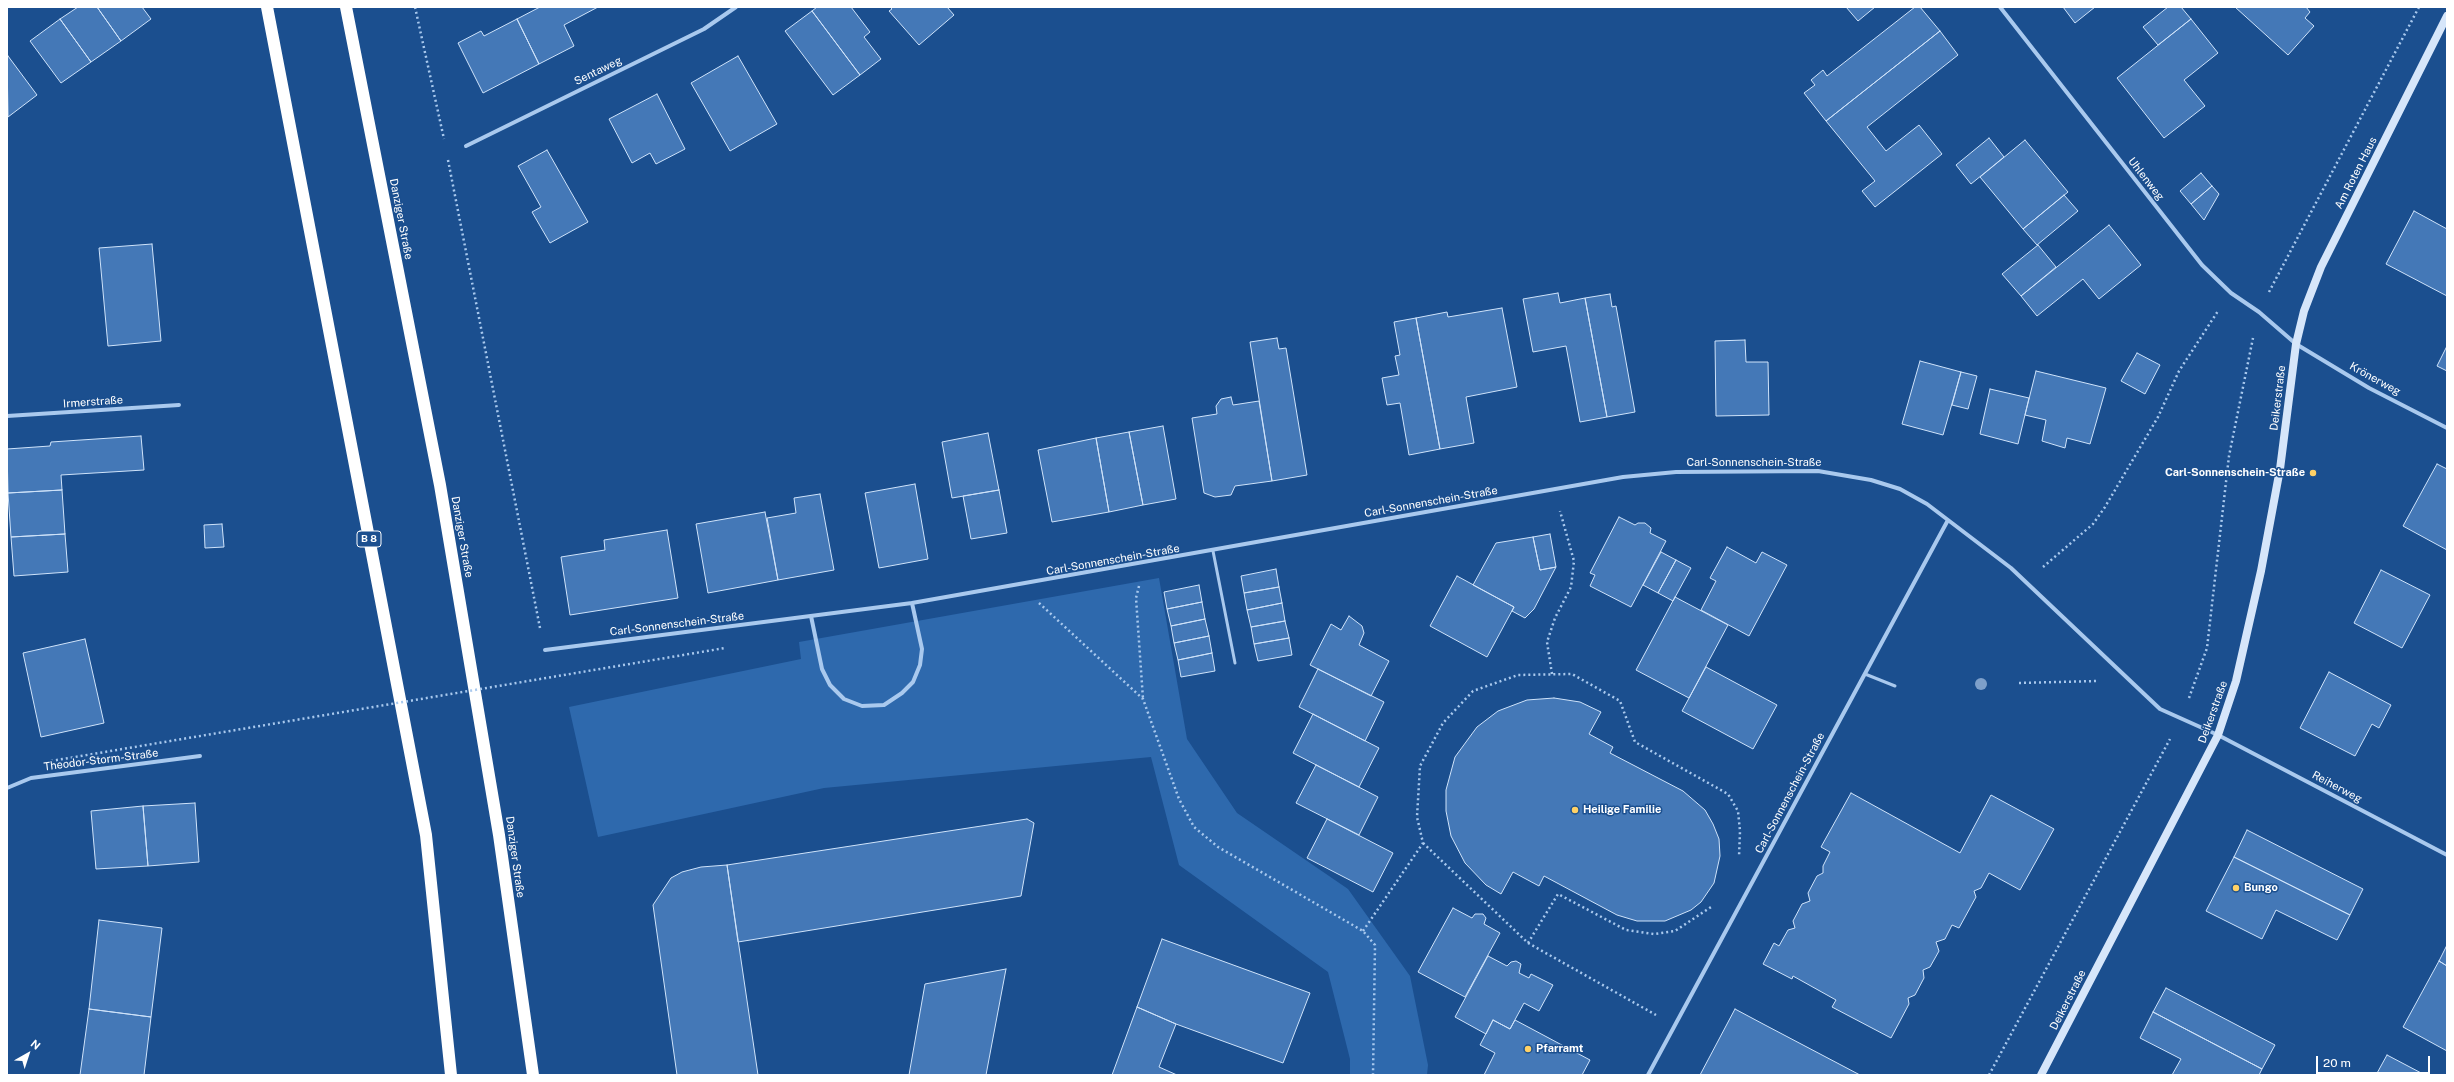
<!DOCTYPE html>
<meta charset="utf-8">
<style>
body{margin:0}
#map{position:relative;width:2454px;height:1082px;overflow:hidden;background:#1b4f8f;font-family:"Public Sans",sans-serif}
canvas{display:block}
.frame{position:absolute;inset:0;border:8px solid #fff;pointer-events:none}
.north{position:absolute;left:8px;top:1034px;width:40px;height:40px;-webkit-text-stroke:3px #1b4f8f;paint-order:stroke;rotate:39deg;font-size:11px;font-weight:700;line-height:16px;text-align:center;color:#fff}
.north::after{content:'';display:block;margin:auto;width:14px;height:18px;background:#fff;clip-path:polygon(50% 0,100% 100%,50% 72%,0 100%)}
.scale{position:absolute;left:2316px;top:1056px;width:114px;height:18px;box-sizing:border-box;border:2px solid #fff;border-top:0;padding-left:5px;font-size:12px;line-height:14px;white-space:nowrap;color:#fff;-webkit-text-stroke:3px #1b4f8f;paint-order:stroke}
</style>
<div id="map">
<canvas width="2454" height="1082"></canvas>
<div class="frame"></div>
<div class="north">N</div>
<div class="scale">20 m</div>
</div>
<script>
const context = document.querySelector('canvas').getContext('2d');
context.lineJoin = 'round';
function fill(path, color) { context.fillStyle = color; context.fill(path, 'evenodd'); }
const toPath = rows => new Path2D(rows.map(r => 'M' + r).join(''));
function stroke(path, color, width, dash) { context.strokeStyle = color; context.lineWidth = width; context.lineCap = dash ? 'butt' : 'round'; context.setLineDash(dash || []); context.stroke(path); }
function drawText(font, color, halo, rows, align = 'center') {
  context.font = font + ' "Public Sans",sans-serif'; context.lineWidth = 3; context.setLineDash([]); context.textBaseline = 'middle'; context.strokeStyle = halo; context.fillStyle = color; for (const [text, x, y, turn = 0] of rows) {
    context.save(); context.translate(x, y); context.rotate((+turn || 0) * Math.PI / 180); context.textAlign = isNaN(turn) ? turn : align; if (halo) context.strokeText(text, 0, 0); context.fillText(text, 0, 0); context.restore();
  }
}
const green = toPath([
 [1159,578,1187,739,1237,813,1348,889,1410,976,1428,1065,1427,1075,1350,1075,1350,1059,1328,972,1179,865,1151,757,824,788,598,837,569,707,801,659,799,642]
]);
const building = toPath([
 [78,7,97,7,121,41,91,62,60,19,78,7],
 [97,7,142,7,151,19,121,41,97,7],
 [540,7,598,7,564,25,574,46,539,64,517,19,540,7],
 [817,7,851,7,870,32,864,37,881,59,860,75,812,11,817,7],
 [890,7,947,7,954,15,919,45,889,11,892,9,890,7],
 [1846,7,1875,7,1858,21,1846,7],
 [1915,7,1920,7,1940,31,1826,121,1804,93,1815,85,1811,80,1823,70,1827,76,1915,7],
 [2063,7,2095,7,2075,23,2063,7],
 [2168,7,2181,7,2191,19,2158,45,2143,27,2168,7],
 [2235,7,2306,7,2310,12,2305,18,2314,26,2288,55,2235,7],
 [812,11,860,75,833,95,785,31,812,11],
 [60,19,91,62,61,83,30,41,60,19],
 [517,19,539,64,483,93,458,43,481,31,484,36,517,19],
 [2191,19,2218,53,2184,80,2205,106,2164,138,2117,78,2191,19],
 [1940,31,1958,55,1867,127,1886,151,1919,125,1942,154,1875,207,1862,191,1875,181,1826,121,1940,31],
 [8,56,37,95,8,117,7,57,8,56],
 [738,56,777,124,730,151,691,83,738,56],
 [657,94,685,149,656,164,650,153,632,163,609,119,657,94],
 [1989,138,2004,157,1971,184,1956,165,1989,138],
 [2025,140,2068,192,2023,229,1980,177,2025,140],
 [547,150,588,222,550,243,532,212,541,207,518,166,547,150],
 [2201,173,2212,186,2191,204,2180,191,2201,173],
 [2212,186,2219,194,2204,220,2191,204,2212,186],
 [2064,195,2078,211,2037,245,2023,229,2064,195],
 [2414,211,2447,229,2447,296,2386,264,2414,211],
 [2109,225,2141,265,2099,299,2083,279,2037,316,2021,296,2109,225],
 [152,244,161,341,108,346,99,248,152,244],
 [2038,245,2056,267,2021,296,2002,274,2038,245],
 [1558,293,1560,303,1585,298,1607,417,1580,422,1566,346,1533,352,1523,299,1558,293],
 [1610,294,1612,307,1616,306,1635,412,1607,417,1585,298,1610,294],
 [1502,308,1517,387,1466,397,1474,443,1440,449,1416,318,1447,312,1448,317,1502,308],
 [1416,318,1440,449,1409,455,1400,403,1387,405,1382,378,1399,375,1395,356,1400,355,1394,322,1416,318],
 [1277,338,1279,349,1286,348,1307,475,1272,481,1250,342,1277,338],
 [1745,340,1746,362,1768,362,1769,415,1716,416,1715,341,1745,340],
 [2447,346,2447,371,2437,366,2447,346],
 [2137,353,2160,365,2145,394,2121,381,2137,353],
 [1920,361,1961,372,1943,435,1902,424,1920,361],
 [2036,371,2106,388,2090,444,2067,438,2065,448,2042,441,2046,420,2025,415,2036,371],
 [1961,372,1977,376,1968,409,1952,405,1961,372],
 [1990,389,2029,398,2018,444,1980,434,1990,389],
 [1231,397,1233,405,1259,401,1272,481,1235,486,1231,495,1215,497,1204,493,1192,418,1217,414,1216,406,1221,399,1231,397],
 [1163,426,1176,499,1143,505,1129,432,1163,426],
 [1129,432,1143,505,1109,512,1096,438,1129,432],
 [988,433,999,490,952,498,942,442,988,433],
 [141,436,144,470,61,475,62,490,8,493,7,449,50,446,51,442,141,436],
 [1096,438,1109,512,1052,522,1038,450,1096,438],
 [2437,464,2447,469,2447,550,2403,526,2437,464],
 [915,484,928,559,879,568,865,493,915,484],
 [62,490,65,534,11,537,8,493,62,490],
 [999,490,1007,533,971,539,963,496,999,490],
 [820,494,834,570,778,580,767,518,796,513,794,498,820,494],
 [765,512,778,580,708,593,696,524,765,512],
 [1619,517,1635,525,1638,523,1645,523,1651,528,1650,533,1666,541,1631,607,1590,586,1595,575,1590,573,1619,517],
 [222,524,224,547,205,548,204,525,222,524],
 [667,530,678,598,570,615,561,557,605,550,604,540,667,530],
 [65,534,68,572,14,576,11,537,65,534],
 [1550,534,1556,567,1540,570,1533,537,1550,534],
 [1533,537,1540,570,1556,567,1534,609,1525,618,1512,611,1514,607,1473,585,1496,543,1533,537],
 [1727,547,1756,563,1762,552,1787,565,1749,636,1701,610,1716,581,1710,578,1727,547],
 [1661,552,1676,560,1658,593,1643,585,1661,552],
 [1676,560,1691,568,1673,601,1658,593,1676,560],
 [1276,569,1279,587,1244,593,1241,576,1276,569],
 [2381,570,2430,595,2402,648,2354,623,2381,570],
 [1457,576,1514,607,1487,657,1430,626,1457,576],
 [1199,585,1202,602,1167,609,1164,592,1199,585],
 [1279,587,1282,603,1247,610,1244,593,1279,587],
 [1675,597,1728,625,1689,698,1636,670,1675,597],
 [1202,602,1205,619,1171,626,1167,609,1202,602],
 [1282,603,1285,621,1251,627,1247,610,1282,603],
 [1349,616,1362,626,1364,633,1359,645,1389,661,1371,696,1310,665,1331,624,1341,630,1349,616],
 [1205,619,1209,636,1174,643,1171,626,1205,619],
 [1285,621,1289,638,1254,644,1251,627,1285,621],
 [1209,636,1212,653,1178,660,1174,643,1209,636],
 [1289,638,1292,655,1258,661,1254,644,1289,638],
 [85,639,104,723,41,737,23,653,85,639],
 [1212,653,1215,671,1181,677,1178,660,1212,653],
 [1706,667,1777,705,1753,749,1682,711,1706,667],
 [1318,669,1384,702,1365,741,1299,707,1318,669],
 [2329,672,2391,705,2379,728,2372,724,2355,756,2300,728,2329,672],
 [1554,698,1580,702,1601,712,1589,734,1613,747,1610,753,1683,791,1705,810,1713,824,1719,839,1720,856,1714,883,1701,902,1691,910,1665,921,1637,921,1617,915,1544,876,1539,886,1513,872,1501,894,1486,885,1465,863,1451,836,1446,811,1446,790,1455,757,1477,727,1498,711,1527,700,1554,698],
 [1313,714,1379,748,1359,787,1293,753,1313,714],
 [1316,765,1378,797,1359,835,1296,803,1316,765],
 [1851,793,1960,853,1991,795,2054,829,2020,890,1989,873,1981,888,1974,891,1976,897,1959,928,1952,925,1945,939,1936,942,1939,951,1930,967,1923,970,1924,978,1915,995,1908,998,1909,1004,1891,1038,1832,1007,1836,1000,1793,976,1792,979,1763,964,1774,943,1779,946,1788,930,1795,928,1793,921,1802,904,1810,901,1808,893,1817,876,1823,873,1823,866,1830,852,1821,847,1851,793],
 [195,803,199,862,148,866,143,806,195,803],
 [143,806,148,866,96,869,91,811,143,806],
 [1027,819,1034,823,1021,896,738,942,727,865,1027,819],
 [1327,819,1393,853,1373,892,1307,858,1327,819],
 [2247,830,2363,889,2350,915,2234,857,2247,830],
 [2234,857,2350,915,2337,940,2276,910,2262,939,2206,911,2234,857],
 [727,865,758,1075,677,1075,653,905,671,878,682,872,701,867,727,865],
 [1453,908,1472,918,1475,914,1483,914,1486,918,1484,924,1500,933,1465,997,1418,972,1453,908],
 [99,920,162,928,151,1017,89,1009,99,920],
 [1162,939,1310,993,1283,1063,1176,1024,1137,1007,1162,939],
 [2447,945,2447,966,2439,961,2447,945],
 [1488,956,1507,966,1511,962,1516,961,1521,964,1519,973,1529,978,1531,974,1553,985,1539,1011,1524,1003,1510,1029,1493,1020,1486,1034,1455,1017,1488,956],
 [2439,961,2447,966,2447,1051,2403,1027,2439,961],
 [1006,969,986,1075,909,1075,925,984,1006,969],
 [2166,988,2275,1045,2262,1069,2153,1012,2166,988],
 [1137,1007,1176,1024,1159,1067,1177,1075,1112,1075,1137,1007],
 [89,1009,151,1017,144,1075,80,1075,89,1009],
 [1735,1009,1765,1025,1860,1075,1700,1075,1735,1009],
 [2153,1012,2262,1069,2259,1075,2172,1075,2181,1059,2140,1038,2153,1012],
 [1493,1020,1510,1029,1515,1020,1590,1060,1582,1075,1484,1075,1495,1053,1480,1045,1493,1020],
 [2387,1055,2425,1075,2376,1075,2387,1055]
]);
const path = toPath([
 [415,7,444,139],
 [448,160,540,628],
 [2269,292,2419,7],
 [2043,567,2093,524,2105,507,2158,417,2179,371,2218,311],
 [1139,586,1136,598,1143,699],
 [1039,603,1143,699,1179,799,1194,827,1218,847,1363,931,1375,945,1373,1075],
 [1552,674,1547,642,1555,618,1571,587,1574,561,1560,511],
 [2019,683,2097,681],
 [2189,698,2207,648,2229,456,2253,338],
 [1423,843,1528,943,1656,1015],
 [1363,931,1423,843,1417,817,1420,766,1443,723,1473,691,1518,675,1572,674,1620,701,1635,742,1728,794,1738,811,1740,831,1739,857],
 [1528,943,1558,894,1626,930,1654,934,1675,931,1711,907],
 [1989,1075,2170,739]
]);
const lane = toPath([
 [1213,551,1235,663],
 [1865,674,1895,686]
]);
const street = toPath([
 [2000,7,2202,265,2231,293,2259,312,2296,344,2369,388,2447,428],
 [466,146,704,29,736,7],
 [7,416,179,405],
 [811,616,822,669,830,685,844,699,862,706,884,705,902,693,913,682,920,665,922,649,912,603],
 [545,650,912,603,1623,477,1676,472,1818,471,1871,480,1900,489,1927,504,2011,568,2160,709,2218,735,2447,855],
 [7,788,31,778,200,756],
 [1648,1075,1948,520]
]);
const secondary = toPath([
 [2041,1075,2218,735,2236,681,2261,571,2280,469,2296,344,2304,311,2321,267,2447,16]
]);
const highway = toPath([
 [267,7,426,835,451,1075],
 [346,7,440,485,499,835,533,1075]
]);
const pathBridge = toPath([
 [51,761,725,648]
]);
const trees = [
 [1981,684]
];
const markers = [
 [2313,473,4,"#ffd166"],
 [1575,810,4,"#ffd166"],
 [2236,888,4,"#ffd166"],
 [1528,1049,4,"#ffd166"]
];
const shields = [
 [369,539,24]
];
const shieldNames = [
 ["B 8",369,539]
];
const streetNames = [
 ["Sentaweg",598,71,-26],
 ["Am Roten Haus",2356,173,-63],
 ["Uhlenweg",2146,179,52],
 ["Danziger Straße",401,219,79],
 ["Krönerweg",2375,379,29],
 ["Deikerstraße",2278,398,-83],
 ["Irmerstraße",93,402,-4],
 ["Carl-Sonnenschein-Straße",1754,463],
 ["Carl-Sonnenschein-Straße",1431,502,-10],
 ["Danziger Straße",462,537,80],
 ["Carl-Sonnenschein-Straße",1113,560,-10],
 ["Carl-Sonnenschein-Straße",677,624,-7],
 ["Deikerstraße",2213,712,-70],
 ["Theodor-Storm-Straße",101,760,-7],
 ["Reiherweg",2337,787,28],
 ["Carl-Sonnenschein-Straße",1790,793,-62],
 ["Danziger Straße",515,857,82],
 ["Deikerstraße",2068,1000,-63]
];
const poiNames = [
 ["Carl-Sonnenschein-Straße",2305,473,"right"],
 ["Heilige Familie",1583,810],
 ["Bungo",2244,888],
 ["Pfarramt",1536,1049]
];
fill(green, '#2e69ad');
fill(building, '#4478b7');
stroke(building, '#cfe3fa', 1);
stroke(path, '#a9c9ee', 2.5, [2, 3]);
stroke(lane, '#a9c9ee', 3);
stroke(street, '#a9c9ee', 4);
stroke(secondary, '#d6e6fa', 8);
stroke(highway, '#fff', 12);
stroke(pathBridge, '#a9c9ee', 2.5, [2, 3]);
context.fillStyle = '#7ea0ca';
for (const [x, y] of trees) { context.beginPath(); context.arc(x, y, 6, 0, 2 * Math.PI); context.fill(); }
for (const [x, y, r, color] of markers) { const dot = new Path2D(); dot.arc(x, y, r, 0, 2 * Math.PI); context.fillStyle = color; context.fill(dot); stroke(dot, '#1b4f8f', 1.5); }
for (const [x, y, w] of shields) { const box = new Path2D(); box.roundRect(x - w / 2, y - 8, w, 16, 3); context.fillStyle = '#1b4f8f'; context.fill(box); stroke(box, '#fff', 1); }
drawText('bold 10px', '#fff', null, shieldNames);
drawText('11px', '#fff', '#1b4f8f', streetNames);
drawText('bold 11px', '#fff', '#1b4f8f', poiNames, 'left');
</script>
